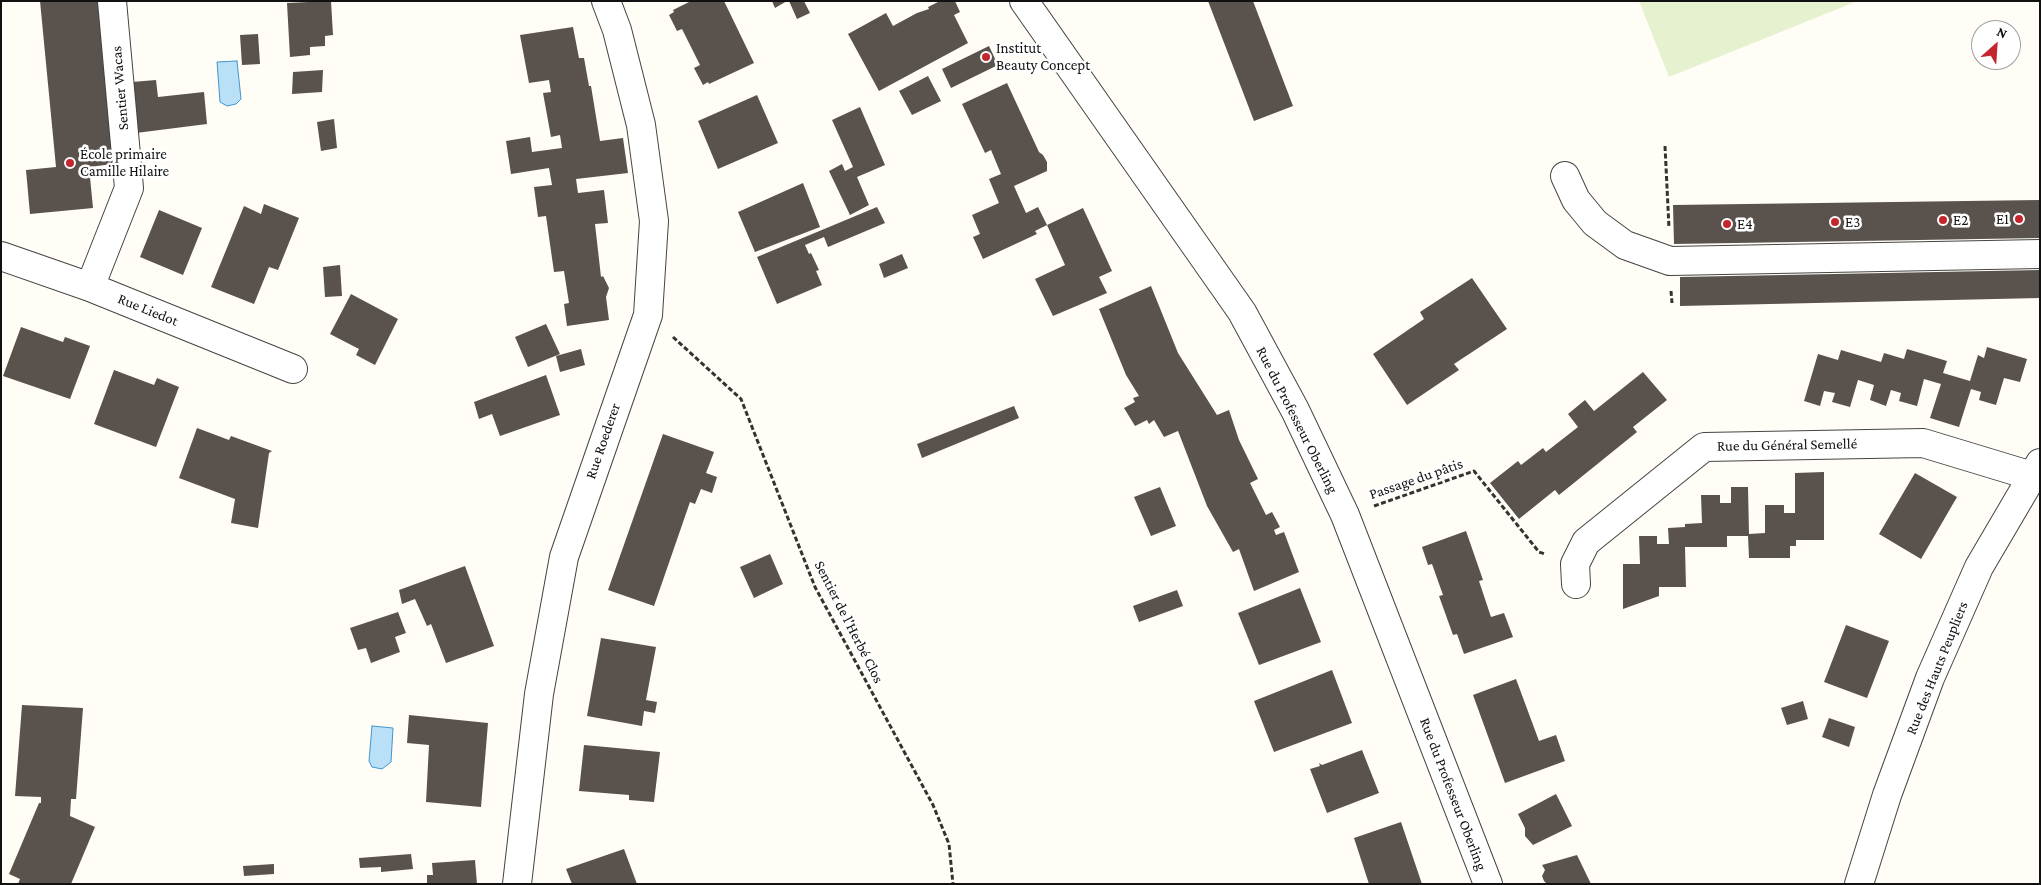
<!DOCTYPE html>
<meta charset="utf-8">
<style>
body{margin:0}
#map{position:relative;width:2041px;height:885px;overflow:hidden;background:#fffdf5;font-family:"Crimson Pro",serif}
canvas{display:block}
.frame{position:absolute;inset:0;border:2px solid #111;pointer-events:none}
.north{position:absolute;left:1971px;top:20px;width:50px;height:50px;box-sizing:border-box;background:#fff;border:1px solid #a0a0a0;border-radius:50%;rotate:26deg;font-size:14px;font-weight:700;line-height:20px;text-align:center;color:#111}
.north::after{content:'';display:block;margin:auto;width:18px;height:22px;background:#c4262e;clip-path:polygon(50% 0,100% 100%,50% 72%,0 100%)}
</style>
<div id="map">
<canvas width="2041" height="885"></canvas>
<div class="frame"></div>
<div class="north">N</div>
</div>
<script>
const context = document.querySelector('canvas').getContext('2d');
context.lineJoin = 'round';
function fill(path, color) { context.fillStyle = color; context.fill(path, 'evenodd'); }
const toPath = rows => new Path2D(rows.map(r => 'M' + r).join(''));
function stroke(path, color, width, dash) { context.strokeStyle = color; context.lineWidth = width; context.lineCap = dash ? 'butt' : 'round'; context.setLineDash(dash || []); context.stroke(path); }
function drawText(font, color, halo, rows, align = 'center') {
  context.font = font + ' "Crimson Pro",serif'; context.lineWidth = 5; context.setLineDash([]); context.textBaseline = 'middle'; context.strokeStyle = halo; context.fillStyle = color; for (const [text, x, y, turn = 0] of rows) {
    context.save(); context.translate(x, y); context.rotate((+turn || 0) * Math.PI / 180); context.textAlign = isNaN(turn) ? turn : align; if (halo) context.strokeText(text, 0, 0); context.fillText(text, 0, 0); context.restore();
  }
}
const pitch = toPath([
 [1639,1,1855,1,1855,2,1669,77]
]);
const water = toPath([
 [237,61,241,99,236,104,227,106,220,102,217,62,237,61],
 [372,726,393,728,391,762,382,769,372,767,369,761,372,726]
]);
const building = toPath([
 [40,1,98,1,113,164,89,167,93,208,30,214,26,170,56,167],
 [331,1,333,35,325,36,325,46,310,47,310,55,290,57,287,3],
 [691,1,724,1,754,63,709,84,708,82,703,85,694,68,700,65,682,29,677,31,669,15,674,12,673,10],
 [772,1,787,1,775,8],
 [789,1,804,1,810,13,797,19],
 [940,1,955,1,960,12,954,15,968,43,879,91,848,34,886,13,893,26,917,13,929,9,928,7],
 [1208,1,1253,1,1293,106,1254,121],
 [573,27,579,58,584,58,589,86,591,86,600,141,623,138,628,173,576,179,578,193,604,190,608,223,595,224,601,277,603,276,609,288,606,297,609,320,567,326,564,304,569,303,564,271,554,272,546,216,538,217,534,187,552,185,549,168,511,174,506,141,530,137,532,152,562,148,560,135,551,137,543,93,551,92,549,80,529,83,520,35],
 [258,34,260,64,242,65,240,35],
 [989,46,998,65,951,88,942,69],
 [323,70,322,92,292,94,293,72],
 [928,76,941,101,912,115,899,91],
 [156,80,158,97,204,92,207,124,136,133,132,82],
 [1007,83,1039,152,1043,155,1047,162,1047,171,1014,186,1026,213,1038,207,1047,225,1083,208,1112,271,1099,277,1107,293,1053,316,1035,279,1065,265,1047,225,1035,231,1037,234,983,259,973,237,980,234,972,215,999,203,989,179,1001,174,991,150,985,153,962,104],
 [757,95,778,143,718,169,698,121],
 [860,107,885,165,857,177,869,205,850,215,829,171,842,164,845,171,853,167,832,120],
 [334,119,337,148,321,151,317,122],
 [803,183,820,227,755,252,738,212],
 [2040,200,2040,238,1674,244,1673,205],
 [264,204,299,218,278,270,269,267,254,304,211,287,244,206,261,214],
 [877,207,885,223,828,247,824,237,805,245,809,254,811,253,819,270,816,271,822,285,777,304,757,257],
 [159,210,202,228,183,275,140,257],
 [902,254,908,268,884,278,879,264],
 [340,265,342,296,325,297,323,267],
 [2040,270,2040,298,1680,306,1680,277],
 [1472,278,1507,329,1454,364,1459,370,1407,405,1373,354,1424,319,1420,312],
 [1151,286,1178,353,1217,415,1229,410,1239,440,1258,479,1250,483,1266,515,1272,512,1280,527,1274,530,1276,535,1284,532,1299,572,1254,591,1239,549,1233,552,1207,506,1178,431,1164,437,1154,420,1149,424,1147,420,1135,426,1124,408,1135,402,1133,398,1139,396,1126,375,1099,309],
 [351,294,398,319,375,365,356,355,359,349,330,334],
 [546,324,560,354,528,367,515,337],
 [21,327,63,342,65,337,90,346,70,399,3,376],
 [1987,347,2027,359,2020,382,2004,378,1996,405,1979,400,1981,392,1971,389,1959,427,1930,418,1941,384,1924,379,1917,406,1899,401,1901,393,1891,390,1886,406,1870,400,1874,385,1858,380,1850,407,1832,402,1835,393,1824,391,1820,406,1804,401,1818,354,1838,360,1841,350,1881,362,1884,353,1904,359,1907,349,1947,361,1943,373,1970,381,1978,355,1984,358],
 [581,349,585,365,560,372,556,356],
 [114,370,154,385,157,378,179,387,156,447,94,424],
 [1643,372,1667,400,1633,427,1637,432,1559,495,1555,490,1519,519,1490,483,1518,461,1521,465,1543,448,1546,452,1578,427,1568,414,1585,400,1594,411],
 [546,375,560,415,500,436,492,414,479,419,474,402],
 [1014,406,1019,418,922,458,917,444],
 [197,428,229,440,231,436,272,451,269,453,258,528,231,523,235,499,179,478],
 [663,434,714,452,706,473,717,477,712,493,701,489,695,504,690,502,654,606,608,590],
 [1824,472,1824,540,1796,540,1796,546,1790,546,1790,558,1749,558,1748,536,1727,536,1727,547,1685,547,1686,587,1659,587,1659,596,1623,609,1623,564,1640,564,1639,536,1657,536,1657,544,1669,544,1668,528,1685,527,1685,524,1702,523,1701,495,1720,495,1720,503,1731,503,1731,487,1748,487,1749,534,1765,533,1765,505,1784,505,1784,513,1795,513,1795,473],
 [1915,473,1957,497,1921,559,1879,534],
 [1160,487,1176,526,1151,536,1134,497],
 [1466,531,1483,580,1479,581,1491,617,1504,613,1513,637,1464,654,1457,634,1453,635,1439,596,1443,595,1432,564,1428,565,1422,547],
 [770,554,783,584,754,598,740,567],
 [465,566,494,646,446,663,431,624,427,626,415,599,402,604,399,590],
 [1300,588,1321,642,1259,665,1238,613],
 [1177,590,1183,606,1139,622,1133,606],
 [398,612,406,633,395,637,400,652,371,663,366,648,358,650,350,628],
 [1846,625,1889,641,1867,698,1824,682],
 [601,638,656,647,646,700,657,702,655,713,644,711,642,726,587,716],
 [1332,670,1352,723,1274,752,1254,701],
 [1516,679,1539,741,1556,735,1565,761,1505,783,1473,695],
 [1803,701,1808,719,1787,725,1781,708],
 [22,705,83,708,76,799,71,799,70,816,95,827,71,884,18,884,20,879,9,874,39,803,41,803,41,797,15,796],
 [409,715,488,723,481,807,426,802,429,745,407,743],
 [1829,718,1855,727,1849,747,1822,737],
 [584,745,660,752,654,802,629,800,629,795,579,791],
 [1362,750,1379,793,1327,813,1310,769,1320,766,1319,763,1322,765],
 [1556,794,1572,826,1533,845,1525,836,1525,828,1518,814],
 [1401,822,1422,884,1369,884,1354,838],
 [624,849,637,884,572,884,566,869],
 [411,854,413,869,381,872,381,867,360,868,359,858],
 [1577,855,1591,884,1547,884,1544,881,1542,876,1545,870,1542,865],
 [475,860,477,884,427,884,427,875,433,875,432,863],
 [274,864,274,874,244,876,243,866]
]);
const path = toPath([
 [1665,146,1669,228],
 [1671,291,1672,303],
 [673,337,741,399,815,587,933,805,949,844,953,884],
 [1374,506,1474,471,1539,552,1545,554]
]);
const minor = toPath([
 [1024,1,1242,312,1295,410,1345,515,1488,884],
 [1565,176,1576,200,1595,223,1625,245,1670,261,2040,254],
 [1,256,90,287,293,369],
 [90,287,129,188,112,1],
 [1576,584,1575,564,1586,542,1704,447,1923,443,2032,476],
 [517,884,539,694,564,557,648,315,654,221,641,125,617,30,606,1],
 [1859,884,1887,795,1930,678,1979,567,2040,463]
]);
const markers = [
 [986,57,5,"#c4262e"],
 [70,163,5,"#c4262e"],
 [2019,219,5,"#c4262e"],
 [1943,220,5,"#c4262e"],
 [1835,222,5,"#c4262e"],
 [1727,224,5,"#c4262e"]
];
const poiNames = [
 ["Institut",996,48],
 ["Beauty Concept",996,65],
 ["École primaire",80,154],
 ["Camille Hilaire",80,171],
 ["E1",2009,219,"right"],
 ["E2",1953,220],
 ["E3",1845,222],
 ["E4",1737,224]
];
const streetNames = [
 ["Sentier Wacas",120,88,-95],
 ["Rue Liedot",148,310,22],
 ["Rue du Professeur Oberling",1297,420,63],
 ["Rue Roederer",603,441,-71],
 ["Rue du Général Semellé",1787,445,-1],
 ["Passage du pâtis",1416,479,-19],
 ["Sentier de l'Herbé Clos",849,622,63],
 ["Rue des Hauts Peupliers",1937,668,-68],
 ["Rue du Professeur Oberling",1453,794,69]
];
fill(pitch, '#e6f2cf');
fill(water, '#b9e0f7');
stroke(water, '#3f96cf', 1);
fill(building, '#5a524d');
stroke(minor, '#444', 30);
stroke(path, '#333', 3, [5, 2.5]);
stroke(minor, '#fff', 28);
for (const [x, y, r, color] of markers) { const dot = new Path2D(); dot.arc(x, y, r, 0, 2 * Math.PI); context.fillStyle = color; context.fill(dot); stroke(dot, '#fff', 2); }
drawText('15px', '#111', '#fff', poiNames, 'left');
drawText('15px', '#111', '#fff', streetNames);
</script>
